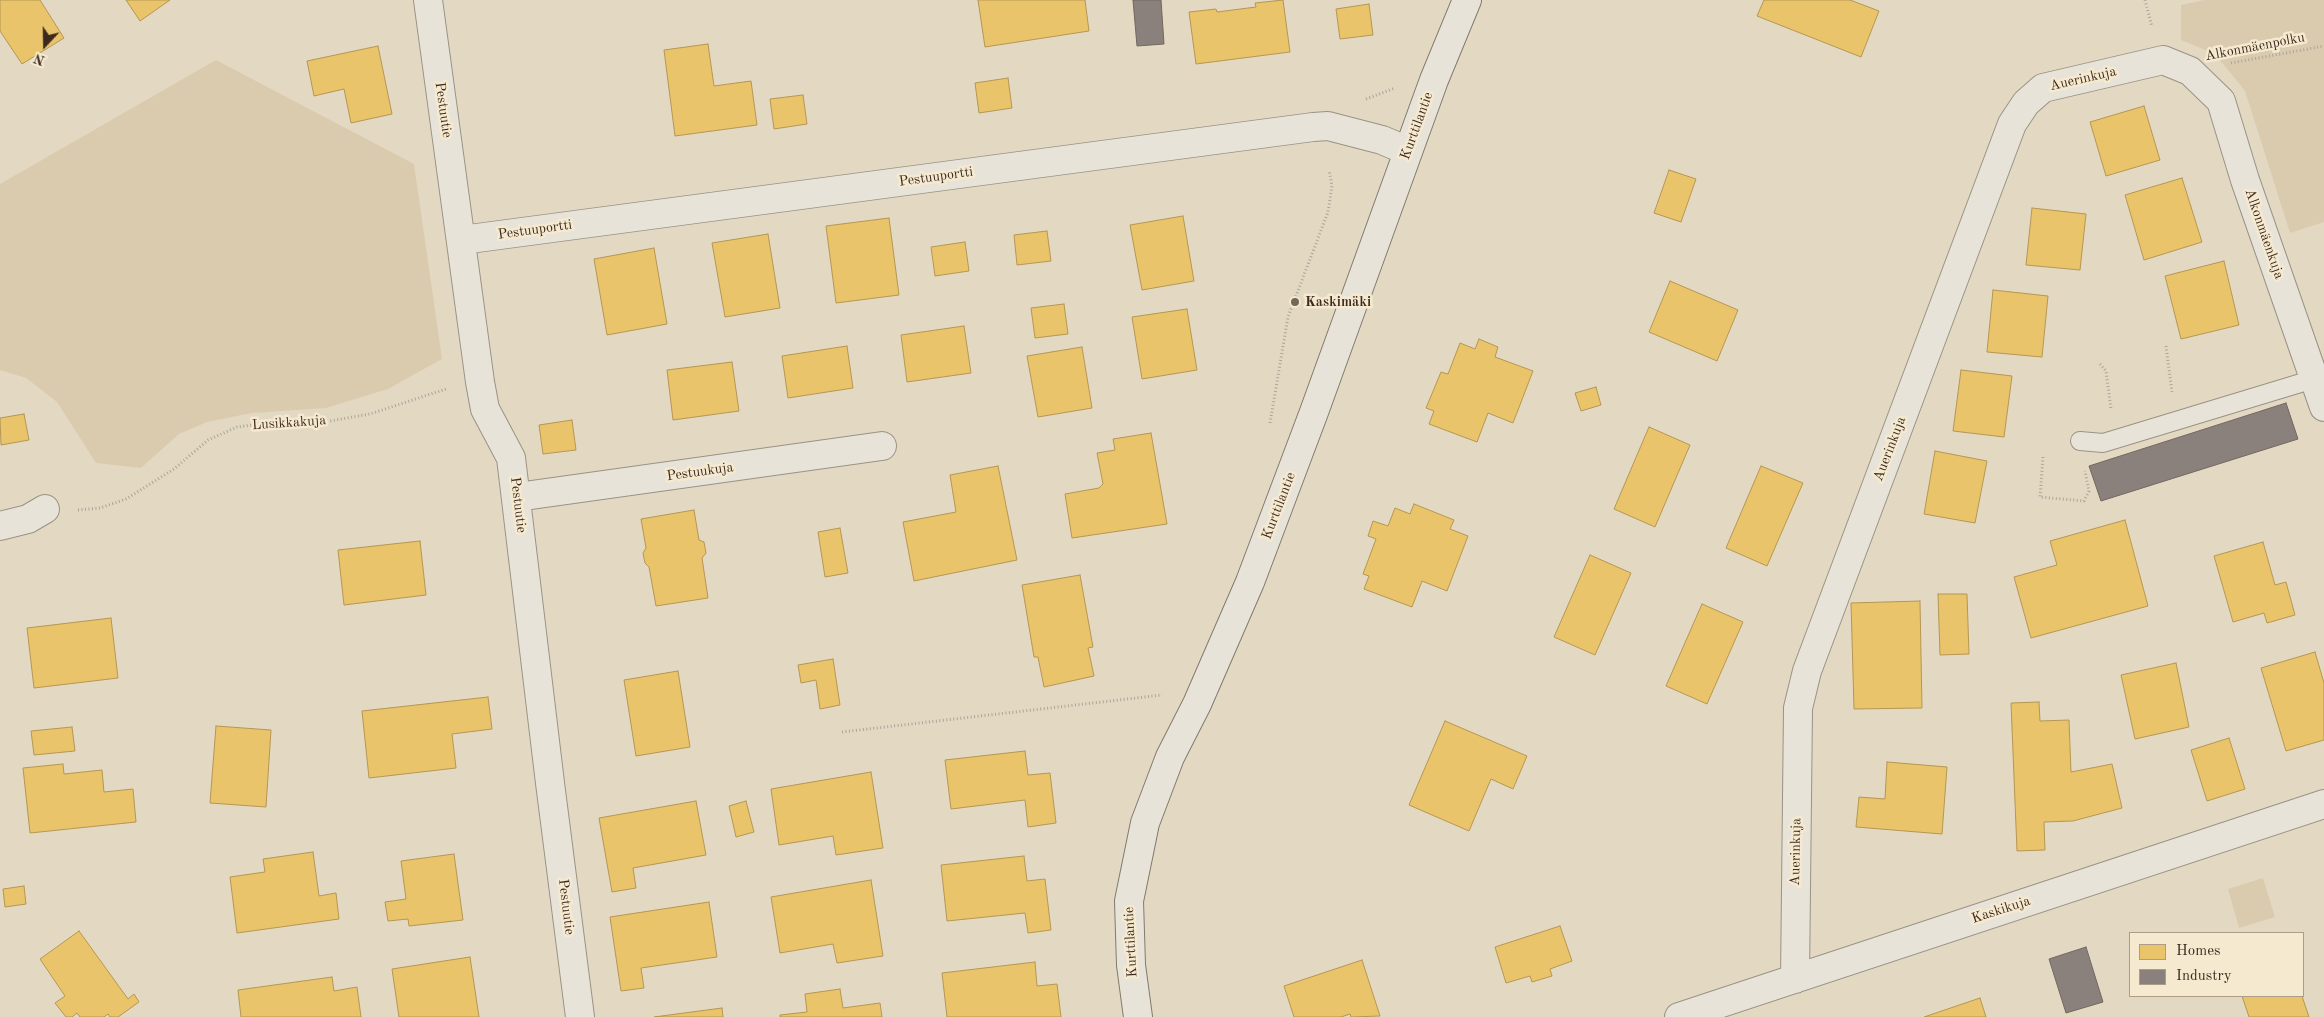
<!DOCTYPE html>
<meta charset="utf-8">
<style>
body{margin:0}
#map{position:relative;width:2324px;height:1017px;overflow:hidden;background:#e3d9c3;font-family:"Old Standard TT",serif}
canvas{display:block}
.legend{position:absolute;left:2129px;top:932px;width:175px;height:65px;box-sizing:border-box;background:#f5ead0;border:1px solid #ab9d89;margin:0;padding:6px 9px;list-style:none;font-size:15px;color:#3d291e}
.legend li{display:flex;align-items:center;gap:10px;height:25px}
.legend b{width:25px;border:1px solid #ab9d89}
.north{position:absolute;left:20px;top:20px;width:50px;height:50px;-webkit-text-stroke:4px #f5ead0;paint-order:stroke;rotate:201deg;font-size:14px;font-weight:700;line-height:20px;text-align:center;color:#3d291e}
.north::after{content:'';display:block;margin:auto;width:18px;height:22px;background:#3d291e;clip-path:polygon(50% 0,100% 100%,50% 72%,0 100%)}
</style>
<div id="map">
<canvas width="2324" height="1017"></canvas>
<ul class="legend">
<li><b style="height:14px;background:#e9c46a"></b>Homes</li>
<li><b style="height:14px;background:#8a817c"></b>Industry</li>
</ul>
<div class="north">N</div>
</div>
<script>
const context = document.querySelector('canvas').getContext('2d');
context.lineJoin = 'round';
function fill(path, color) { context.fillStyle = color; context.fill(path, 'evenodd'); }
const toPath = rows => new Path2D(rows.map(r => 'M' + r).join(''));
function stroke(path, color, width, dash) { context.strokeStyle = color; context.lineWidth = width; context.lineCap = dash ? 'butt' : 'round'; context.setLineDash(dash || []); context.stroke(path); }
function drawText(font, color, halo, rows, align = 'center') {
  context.font = font + ' "Old Standard TT",serif'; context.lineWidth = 5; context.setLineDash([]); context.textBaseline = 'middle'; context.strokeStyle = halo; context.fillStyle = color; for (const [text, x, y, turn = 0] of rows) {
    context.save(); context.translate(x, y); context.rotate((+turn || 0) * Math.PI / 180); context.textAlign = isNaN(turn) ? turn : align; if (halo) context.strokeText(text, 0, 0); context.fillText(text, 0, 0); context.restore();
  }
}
const green = toPath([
 [2204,0,2324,0,2324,222,2290,233,2245,91,2215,54,2181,40,2181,5],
 [216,60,414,164,442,359,388,389,326,408,252,413,207,422,179,434,141,468,96,463,57,402,26,378,0,370,0,184],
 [2263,878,2275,917,2239,928,2228,889]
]);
const homes = toPath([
 [0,0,40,0,64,38,22,64,0,31,0,0],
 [126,0,170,0,140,21,126,0],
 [978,0,1085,0,1089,31,985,47,978,0],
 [1283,0,1290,52,1196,64,1189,12,1216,9,1217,12,1256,7,1255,3,1283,0],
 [1764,0,1850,0,1879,11,1861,57,1757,16,1764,0],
 [1369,4,1373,35,1340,39,1336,9,1369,4],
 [708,44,714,86,751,81,757,125,675,136,664,50,708,44],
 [378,46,392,114,351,123,344,89,314,96,307,61,378,46],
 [1008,78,1012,108,979,113,975,83,1008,78],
 [803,95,807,124,774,129,770,99,803,95],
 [2144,106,2160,160,2106,176,2090,122,2144,106],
 [1669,170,1696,179,1681,222,1654,213,1669,170],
 [2182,178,2202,242,2144,260,2125,195,2182,178],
 [2032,208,2086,214,2080,270,2026,265,2032,208],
 [1183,216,1194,281,1142,290,1130,225,1183,216],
 [889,218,899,295,836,303,826,226,889,218],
 [1047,231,1051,261,1017,265,1014,235,1047,231],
 [768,234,780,308,725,317,712,243,768,234],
 [965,242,969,271,935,276,931,247,965,242],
 [654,248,667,324,607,335,594,259,654,248],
 [2224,261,2239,325,2181,339,2165,276,2224,261],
 [1670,281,1738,310,1717,361,1649,332,1670,281],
 [1993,290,2048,296,2042,357,1987,352,1993,290],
 [1064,304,1068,334,1035,338,1031,308,1064,304],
 [1187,309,1197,370,1142,379,1132,317,1187,309],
 [964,326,971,373,907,382,901,335,964,326],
 [1479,339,1498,347,1495,357,1533,371,1513,423,1488,413,1477,442,1429,424,1434,411,1426,408,1441,372,1448,374,1460,343,1475,349,1479,339],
 [847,346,853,388,788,398,782,356,847,346],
 [1082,347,1092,408,1038,417,1027,356,1082,347],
 [732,362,739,411,673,420,667,370,732,362],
 [1961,370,2012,376,2004,437,1953,431,1961,370],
 [1596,387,1601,405,1581,411,1575,393,1596,387],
 [24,414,29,440,1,445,0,418,24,414],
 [572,420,576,450,543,454,539,425,572,420],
 [1649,427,1690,445,1655,527,1614,509,1649,427],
 [1151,433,1167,524,1072,538,1065,494,1099,488,1103,484,1097,453,1115,450,1113,439,1151,433],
 [1935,451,1987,461,1975,523,1924,514,1935,451],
 [998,466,1017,560,914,581,903,522,956,512,950,475,998,466],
 [1761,466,1803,483,1767,566,1726,548,1761,466],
 [1414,504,1454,520,1450,529,1468,536,1447,591,1422,581,1412,607,1364,589,1369,576,1363,574,1376,539,1368,536,1373,521,1388,526,1395,508,1410,514,1414,504],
 [694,510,699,540,704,542,706,553,702,558,708,598,656,606,649,567,645,563,643,553,646,548,641,519,694,510],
 [2125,520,2148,606,2031,638,2014,577,2057,565,2050,541,2125,520],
 [840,528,848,573,825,577,818,532,840,528],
 [420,541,426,595,344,605,338,550,420,541],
 [2263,542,2275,585,2286,582,2295,615,2267,623,2264,613,2233,622,2214,556,2263,542],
 [1590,555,1631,573,1595,655,1554,637,1590,555],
 [1080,575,1093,647,1088,648,1094,676,1044,687,1038,657,1034,657,1022,585,1080,575],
 [1938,594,1967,594,1969,654,1940,655,1938,594],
 [1920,601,1922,708,1854,709,1851,603,1920,601],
 [1702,604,1743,622,1707,704,1666,686,1702,604],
 [111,618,118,678,34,688,27,628,111,618],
 [2315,652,2324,683,2324,740,2286,751,2261,668,2315,652],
 [833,659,840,705,820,709,816,680,801,683,798,665,833,659],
 [2176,663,2189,727,2135,739,2121,675,2176,663],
 [678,671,690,747,636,756,624,680,678,671],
 [488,697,492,729,452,734,456,768,369,778,362,711,488,697],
 [2039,702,2040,721,2069,720,2071,772,2112,764,2122,808,2073,821,2044,822,2045,850,2017,851,2011,703,2039,702],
 [1445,721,1527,756,1513,789,1491,779,1469,831,1409,805,1445,721],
 [216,726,271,730,266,807,210,803,216,726],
 [72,727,75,751,34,755,31,731,72,727],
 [2229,738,2245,789,2207,801,2191,750,2229,738],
 [1025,751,1028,775,1050,773,1056,823,1028,827,1025,800,951,809,945,760,1025,751],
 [1887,762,1947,767,1942,834,1856,827,1859,797,1885,799,1887,762],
 [63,764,64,774,102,770,104,792,133,789,136,822,30,833,23,768,63,764],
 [871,772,883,848,836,855,833,836,779,845,771,789,871,772],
 [696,801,706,855,633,868,636,888,612,892,599,818,696,801],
 [746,801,754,832,736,837,729,806,746,801],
 [313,852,319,896,336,893,339,919,237,933,230,877,265,872,263,859,313,852],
 [454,854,463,920,409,926,408,919,388,921,385,902,406,899,401,861,454,854],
 [1024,856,1027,881,1045,879,1051,930,1028,933,1025,913,947,921,941,865,1024,856],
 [871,880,883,956,837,963,833,944,780,953,771,897,871,880],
 [24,886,26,904,5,907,3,889,24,886],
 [709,902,717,957,641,968,644,988,621,991,610,917,709,902],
 [1560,926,1572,961,1550,969,1552,976,1532,982,1530,976,1506,983,1495,947,1560,926],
 [79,931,128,999,134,994,139,1002,118,1017,110,1017,108,1014,104,1017,80,1017,77,1013,72,1017,66,1017,55,1003,65,996,40,959,79,931],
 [470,957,479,1017,399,1017,392,969,470,957],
 [1362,960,1380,1016,1351,1017,1350,1014,1341,1017,1294,1017,1284,986,1362,960],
 [1035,962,1037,986,1057,984,1061,1017,947,1017,942,973,1035,962],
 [332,977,334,991,357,987,361,1017,241,1017,238,990,332,977],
 [840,989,843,1008,880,1003,882,1017,780,1017,780,1015,807,1012,805,994,840,989],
 [2242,996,2302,996,2309,1017,2249,1017,2242,996],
 [1980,998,1986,1017,1924,1017,1980,998],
 [722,1008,723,1017,654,1017,722,1008]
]);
const industry = toPath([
 [1133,0,1161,0,1164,44,1137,46,1133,0],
 [2286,403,2298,439,2101,501,2089,466,2286,403],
 [2086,947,2103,1002,2066,1013,2049,959,2086,947]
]);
const path = toPath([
 [2145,0,2152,27],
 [2231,63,2324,46],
 [1366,99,1395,88],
 [2166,346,2172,392],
 [2100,364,2106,371,2111,409],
 [1270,423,1288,317,1328,212,1332,186,1329,170],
 [2043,457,2040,497,2084,501,2089,491,2085,471],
 [78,510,100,508,126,499,174,469,208,440,237,427,269,423,319,423,370,414,446,389],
 [842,732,1162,695]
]);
const lane = toPath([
 [2080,441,2103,443,2314,379]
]);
const street = toPath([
 [428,0,480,382,485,409,511,458,550,783,580,1017],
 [462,240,1313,127,1328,126,1382,140,1408,151],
 [517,497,882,446],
 [0,526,28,519,45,509],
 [1795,979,1798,708,1807,671,2012,124,2026,103,2043,88,2163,60,2190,71,2221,101,2245,180,2324,407],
 [1679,1017,2324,804]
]);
const secondary = toPath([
 [1138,1017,1131,965,1129,901,1145,823,1170,757,1197,704,1250,582,1314,412,1434,80,1467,0]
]);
const markers = [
 [1295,302,5,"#776758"]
];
const streetNames = [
 ["Alkonmäenpolku",2255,47,-11],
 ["Auerinkuja",2083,79,-13],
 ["Pestuutie",443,110,82],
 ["Kurttilantie",1417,126,-70],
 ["Pestuuportti",936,177,-8],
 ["Pestuuportti",535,230,-8],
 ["Alkonmäenkuja",2264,234,71],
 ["Lusikkakuja",289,423,-4],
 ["Auerinkuja",1890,449,-69],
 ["Pestuukuja",700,472,-8],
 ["Pestuutie",518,505,83],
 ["Kurttilantie",1279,506,-69],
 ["Auerinkuja",1796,852,-89],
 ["Pestuutie",566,907,83],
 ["Kaskikuja",2001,910,-18],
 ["Kurttilantie",1131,942,-93]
];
const poiNames = [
 ["Kaskimäki",1305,302]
];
fill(green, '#dacbae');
fill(homes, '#e9c46a');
stroke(homes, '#b59653', 1);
fill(industry, '#8a817c');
stroke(industry, '#736760', 1);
stroke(lane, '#9a9284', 20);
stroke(street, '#9a9284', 30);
stroke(secondary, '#827a6e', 30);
stroke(path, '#aaa49b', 3, [1, 2.5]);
stroke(lane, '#e8e3d8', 18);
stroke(street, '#e8e3d8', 28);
stroke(secondary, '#e8e3d8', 28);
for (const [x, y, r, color] of markers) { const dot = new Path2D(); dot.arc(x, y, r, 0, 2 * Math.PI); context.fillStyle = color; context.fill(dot); stroke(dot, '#f5ead0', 2); }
drawText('14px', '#3d291e', '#f5ead0', streetNames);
drawText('bold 14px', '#3d291e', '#f5ead0', poiNames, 'left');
</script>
